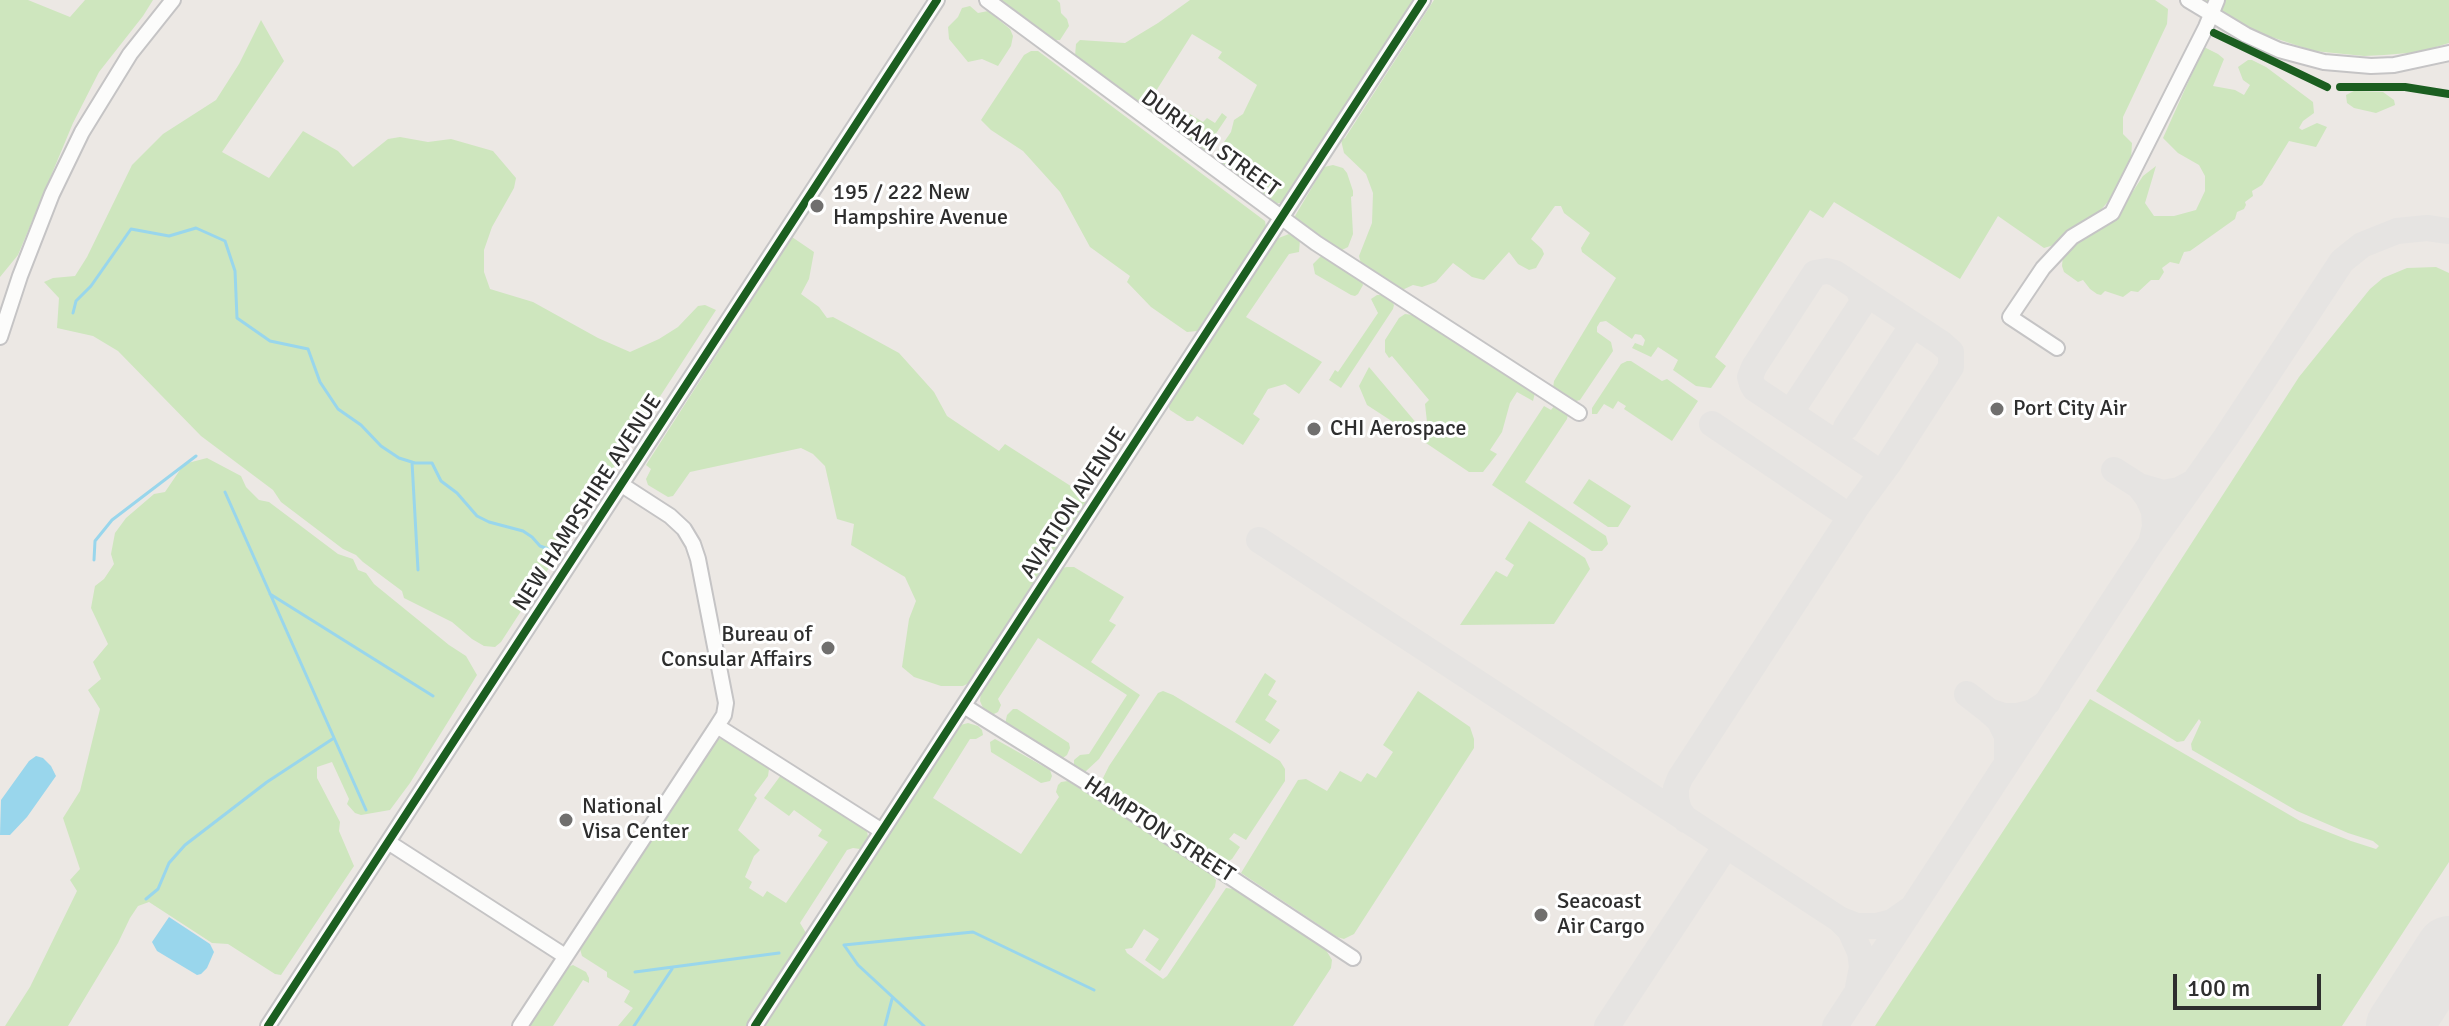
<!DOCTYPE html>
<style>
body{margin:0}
#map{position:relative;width:2449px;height:1026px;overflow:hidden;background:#ece8e4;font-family:Signika,sans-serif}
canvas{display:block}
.scale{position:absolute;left:2173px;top:974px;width:148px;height:36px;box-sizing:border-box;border:4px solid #2e2e2e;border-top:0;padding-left:10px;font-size:24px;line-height:28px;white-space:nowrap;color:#2e2e2e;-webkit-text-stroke:6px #fff;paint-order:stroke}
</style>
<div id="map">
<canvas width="2449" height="1026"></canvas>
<div class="scale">100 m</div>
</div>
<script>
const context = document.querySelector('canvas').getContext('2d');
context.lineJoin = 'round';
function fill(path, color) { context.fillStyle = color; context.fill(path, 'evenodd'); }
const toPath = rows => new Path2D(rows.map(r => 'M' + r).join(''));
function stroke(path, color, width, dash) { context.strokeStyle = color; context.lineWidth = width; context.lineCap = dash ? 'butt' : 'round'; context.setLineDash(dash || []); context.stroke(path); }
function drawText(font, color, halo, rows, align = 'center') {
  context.font = font + ' Signika,sans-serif'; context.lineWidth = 6; context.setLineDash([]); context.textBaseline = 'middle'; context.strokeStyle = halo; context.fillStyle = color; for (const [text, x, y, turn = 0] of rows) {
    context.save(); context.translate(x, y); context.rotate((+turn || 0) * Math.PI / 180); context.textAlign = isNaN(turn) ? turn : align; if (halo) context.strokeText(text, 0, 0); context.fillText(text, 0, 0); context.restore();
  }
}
const green = toPath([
 [0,0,28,0,70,17,85,0,153,0,143,16,99,72,73,123,18,255,0,277],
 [998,0,1057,0,1060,3,1061,13,1067,19,1069,26,1060,40,1052,40],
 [1190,0,1415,0,1283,202,1273,205,1214,161,1215,155,1231,132,1234,120,1243,114,1257,85,1218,58,1222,52,1192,34,1156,91,1163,97,1154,111,1149,112,1075,56,1076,44,1080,40,1125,43,1158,23],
 [1434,0,2155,0,2168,9,2167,24,2123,117,2123,134,2132,143,2131,160,2113,196,2099,212,2054,245,2044,248,1998,216,1960,279,1834,202,1823,218,1810,210,1715,357,1726,366,1711,388,1696,386,1673,370,1678,360,1658,347,1651,357,1632,348,1635,343,1643,346,1645,340,1641,335,1635,334,1632,339,1606,321,1600,322,1597,327,1597,332,1611,342,1613,351,1580,400,1572,402,1553,388,1554,381,1616,278,1582,252,1581,248,1590,233,1564,213,1561,206,1555,206,1531,239,1542,249,1544,254,1536,268,1529,270,1518,264,1509,252,1484,280,1472,277,1453,263,1436,282,1422,287,1413,285,1400,291,1365,269,1361,264,1359,256,1372,223,1373,193,1366,174,1344,153,1341,140,1345,138],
 [2200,0,2449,0,2449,43,2420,52,2384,55,2364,56,2314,51,2256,32],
 [970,6,978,13,988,11,1010,29,1013,36,1011,46,998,66,982,59,968,62,949,39,948,27,958,17,962,8],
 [261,20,284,61,222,152,269,178,303,131,338,151,353,167,388,139,400,137,428,142,451,139,493,151,516,178,514,188,492,227,484,250,484,272,490,289,533,302,598,338,630,352,659,339,678,327,698,306,705,305,716,310,501,642,495,647,484,646,472,639,452,622,404,598,402,591,363,562,356,555,343,549,281,502,273,490,201,436,118,351,93,336,57,328,59,298,44,282,53,278,75,276,87,257,132,165,163,134,216,100,239,64],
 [2204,47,2218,54,2224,59,2213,86,2235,90,2244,95,2250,85,2243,80,2238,67,2248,60,2252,60,2266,67,2313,102,2314,113,2303,121,2299,128,2302,130,2317,123,2327,127,2316,147,2289,141,2262,185,2252,191,2253,196,2245,202,2246,205,2244,209,2237,212,2235,219,2190,251,2184,252,2179,264,2170,262,2162,268,2164,272,2159,280,2151,280,2138,292,2131,291,2123,297,2105,291,2101,295,2097,294,2090,289,2083,280,2078,282,2064,272,2062,266,2063,255,2077,240,2092,234,2102,224,2116,217,2143,176,2156,166,2145,203,2154,216,2174,216,2196,210,2205,191,2205,176,2199,165,2178,153,2163,138],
 [1031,51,1038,51,1265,221,1266,227,1262,234,1197,331,1187,332,1151,307,1127,282,1130,276,1090,247,1060,192,1023,151,991,130,981,120,1024,55],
 [2354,91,2383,92,2394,100,2395,105,2376,113,2354,108,2347,103,2346,95],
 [1172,103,1203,122,1207,118,1215,123,1222,113,1227,117,1203,153,1162,122,1163,117],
 [1333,165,1343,168,1347,173,1353,191,1353,196,1351,197,1353,234,1348,247,1340,251,1335,250,1296,220,1295,216,1324,167],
 [1289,234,1300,240,1299,252,1289,254,1246,317,1322,362,1299,394,1285,384,1268,389,1253,414,1260,419,1243,445,1197,416,1193,421,1187,421,1170,410,1168,405,1276,239],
 [792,237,814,252,809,279,801,294,819,307,827,318,833,317,846,324,899,353,934,392,947,416,999,451,1005,444,1077,490,1085,500,1086,503,969,683,963,686,941,686,914,677,902,667,909,619,916,601,905,577,851,545,854,524,837,519,825,466,813,454,801,448,690,472,673,496,668,497,648,485,646,479,651,469,646,465],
 [1322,255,1362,282,1363,285,1358,294,1355,296,1351,295,1315,274,1313,264],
 [2436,267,2449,273,2449,862,2342,1026,1875,1026,2090,699,2300,821,2351,841,2376,849,2379,846,2373,841,2348,833,2297,811,2192,750,2191,744,2201,722,2199,719,2184,741,2177,742,2096,691,2299,377,2370,289,2383,278,2407,268],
 [1377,295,1385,295,1390,298,1394,305,1393,309,1341,388,1329,380,1335,370,1338,372,1378,313,1371,299],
 [1405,314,1413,315,1535,393,1533,401,1517,392,1510,403,1502,432,1490,450,1497,454,1483,472,1469,472,1420,439,1427,422,1425,404,1429,400,1392,356,1389,358,1385,352,1385,340,1399,318],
 [1627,361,1631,361,1662,381,1667,379,1698,401,1672,441,1624,409,1626,406,1618,401,1613,409,1604,404,1597,414,1592,414,1592,408,1621,364],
 [1369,367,1418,425,1417,429,1410,433,1367,405,1359,386],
 [1555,405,1568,414,1567,419,1525,482,1606,536,1608,544,1602,551,1592,551,1492,485,1544,406,1551,410],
 [207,458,241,476,246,487,259,500,269,502,338,554,353,559,358,570,366,573,374,584,449,645,466,656,477,675,410,783,390,810,361,815,355,813,347,804,349,799,332,762,317,767,317,778,340,822,339,831,354,866,281,975,275,974,228,944,212,943,149,902,138,906,130,918,118,943,68,1026,5,1026,30,987,77,891,70,880,80,869,63,818,80,791,100,709,88,690,101,679,93,662,108,644,91,608,95,586,104,579,114,564,111,554,115,533,126,518,154,494,165,492,184,464],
 [1589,479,1631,506,1618,527,1608,527,1573,503],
 [1529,521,1585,558,1590,569,1554,624,1460,625,1496,571,1507,577,1514,565,1505,559],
 [1067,567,1074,567,1124,597,1109,621,1116,625,1091,662,1140,695,1099,759,1085,772,1074,765,1074,760,1080,755,1089,754,1127,695,1038,638,998,699,1001,705,998,712,992,715,983,708,980,701,981,691,1062,568],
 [1265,673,1276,681,1268,695,1277,701,1265,720,1280,730,1270,744,1235,722],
 [1163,691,1173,695,1234,732,1280,761,1285,769,1285,781,1246,840,1234,833,1229,839,1240,847,1232,859,1227,862,1221,861,1106,785,1102,780,1109,766,1158,693],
 [1418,691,1470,727,1474,739,1474,748,1354,934,1344,939,1337,937,1241,873,1298,780,1306,779,1327,791,1340,771,1361,782,1367,773,1376,778,1393,752,1383,745],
 [1013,709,1017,709,1069,743,1070,748,1067,755,1063,758,1054,753,1005,724,1007,715],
 [968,723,978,726,982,730,983,735,976,739,970,739,933,798,1021,854,1059,797,1056,792,1058,785,1061,782,1068,781,1211,874,1216,880,1215,887,1160,971,1145,960,1159,939,1144,929,1132,948,1125,949,1127,953,1163,979,1167,976,1226,888,1233,889,1326,950,1332,960,1331,968,1293,1026,762,1026,957,726],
 [716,739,726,739,767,766,769,769,768,776,754,795,757,798,738,830,760,850,754,856,745,877,752,882,749,888,763,897,767,891,786,903,828,842,818,836,822,830,794,810,789,816,764,798,781,775,862,826,867,831,868,837,860,849,853,848,847,850,800,923,806,933,746,1026,618,1026,633,1008,624,1002,630,991,607,977,607,972,582,956,580,949],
 [995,739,1050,770,1052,776,1050,781,1041,783,991,752,990,742],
 [573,965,586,972,589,978,589,983,583,980,553,1026,530,1026,568,967]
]);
const water = toPath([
 [36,756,43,758,51,766,56,776,27,817,10,835,0,835,1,800,29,761],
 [169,917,210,944,214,952,207,968,201,974,197,975,157,951,152,942]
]);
const stream = toPath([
 [73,313,76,301,91,286,131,229,169,236,196,228,225,241,235,271,237,318,270,341,308,349,320,382,338,409,361,425,381,446,399,458,415,463,432,463,441,481,457,493,477,516,489,522,523,531,532,537,540,546,548,549],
 [412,462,418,570],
 [225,492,366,810],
 [94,560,95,541,112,520,196,456],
 [270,594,433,696],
 [146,899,158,889,169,863,185,845,267,782,334,738],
 [635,972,779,953],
 [634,1026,672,969],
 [885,1026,892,999],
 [924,1026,858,965,844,945,973,932,1094,990]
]);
const taxiway = toPath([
 [1798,401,1861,305,1862,298,1858,289],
 [1712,424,1837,508],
 [1846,427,1906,335],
 [2114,470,2139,486],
 [1259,540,1839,919,1857,926,1876,926,1892,922,1909,910],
 [2151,543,2155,527,2154,511,2148,498,2139,486,2163,493,2179,490,2194,482],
 [1967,694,1989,711],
 [2007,763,2007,736,1999,720,1989,711,2004,716,2017,716,2033,712,2048,702],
 [1686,820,1679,810,1676,799,1676,788,1680,778,1858,505,1889,463,1951,367,1951,352,1941,343,1835,273,1827,271,1815,273,1754,367,1750,377,1752,384,1755,389,1869,465],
 [1839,919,1850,930,1860,952,1862,967,1858,988],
 [1607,1026,1726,846],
 [1835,1026,2151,543,2226,437,2342,261,2362,245,2397,231,2427,228,2449,231]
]);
const runway = toPath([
 [2399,1026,2449,949]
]);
const minor = toPath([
 [987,0,1316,243,1579,413],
 [2188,0,2246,35,2279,50,2324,62,2371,66,2394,65,2449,53],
 [0,337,20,276,52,194,82,132,130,54,173,0],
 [2057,348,2010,317,2043,268,2072,237,2112,213,2206,27,2217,0],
 [964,706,1089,784,1353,958],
 [717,726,882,831],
 [388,842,565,956],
 [268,1026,937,0],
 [520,1026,717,726,724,715,726,703,698,559,693,544,684,529,670,516,622,485],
 [755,1026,1423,0]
]);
const cycleway = toPath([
 [2214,33,2327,87],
 [2340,87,2405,87,2449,94],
 [268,1026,937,0],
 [755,1026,1423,0]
]);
const markers = [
 [817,206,8,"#706f6e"],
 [1997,409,8,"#706f6e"],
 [1314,429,8,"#706f6e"],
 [828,648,8,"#706f6e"],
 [566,820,8,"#706f6e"],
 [1541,915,8,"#706f6e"]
];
const streetNames = [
 ["DURHAM STREET",1210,144,36],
 ["NEW HAMPSHIRE AVENUE",588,503,-57],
 ["AVIATION AVENUE",1074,503,-57],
 ["HAMPTON STREET",1159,830,33]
];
const poiNames = [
 ["195 / 222 New",833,193],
 ["Hampshire Avenue",833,218],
 ["Port City Air",2013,409],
 ["CHI Aerospace",1330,429],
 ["Bureau of",812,635,"right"],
 ["Consular Affairs",812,660,"right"],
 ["National",582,807],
 ["Visa Center",582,832],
 ["Seacoast",1557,902],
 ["Air Cargo",1557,927]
];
fill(green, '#cee6be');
fill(water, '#99d6ec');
stroke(stream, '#99d6ec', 3);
stroke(taxiway, '#e6e4e2', 26);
stroke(runway, '#e6e4e2', 66);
stroke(minor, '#c5c4c5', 18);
stroke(minor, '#fcfcfb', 14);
stroke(cycleway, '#1b5e20', 8);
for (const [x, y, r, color] of markers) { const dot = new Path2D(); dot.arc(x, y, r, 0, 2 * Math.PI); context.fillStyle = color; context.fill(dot); stroke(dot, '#fff', 3); }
drawText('22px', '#2e2e2e', '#fff', streetNames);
drawText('22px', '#2e2e2e', '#fff', poiNames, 'left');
</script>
